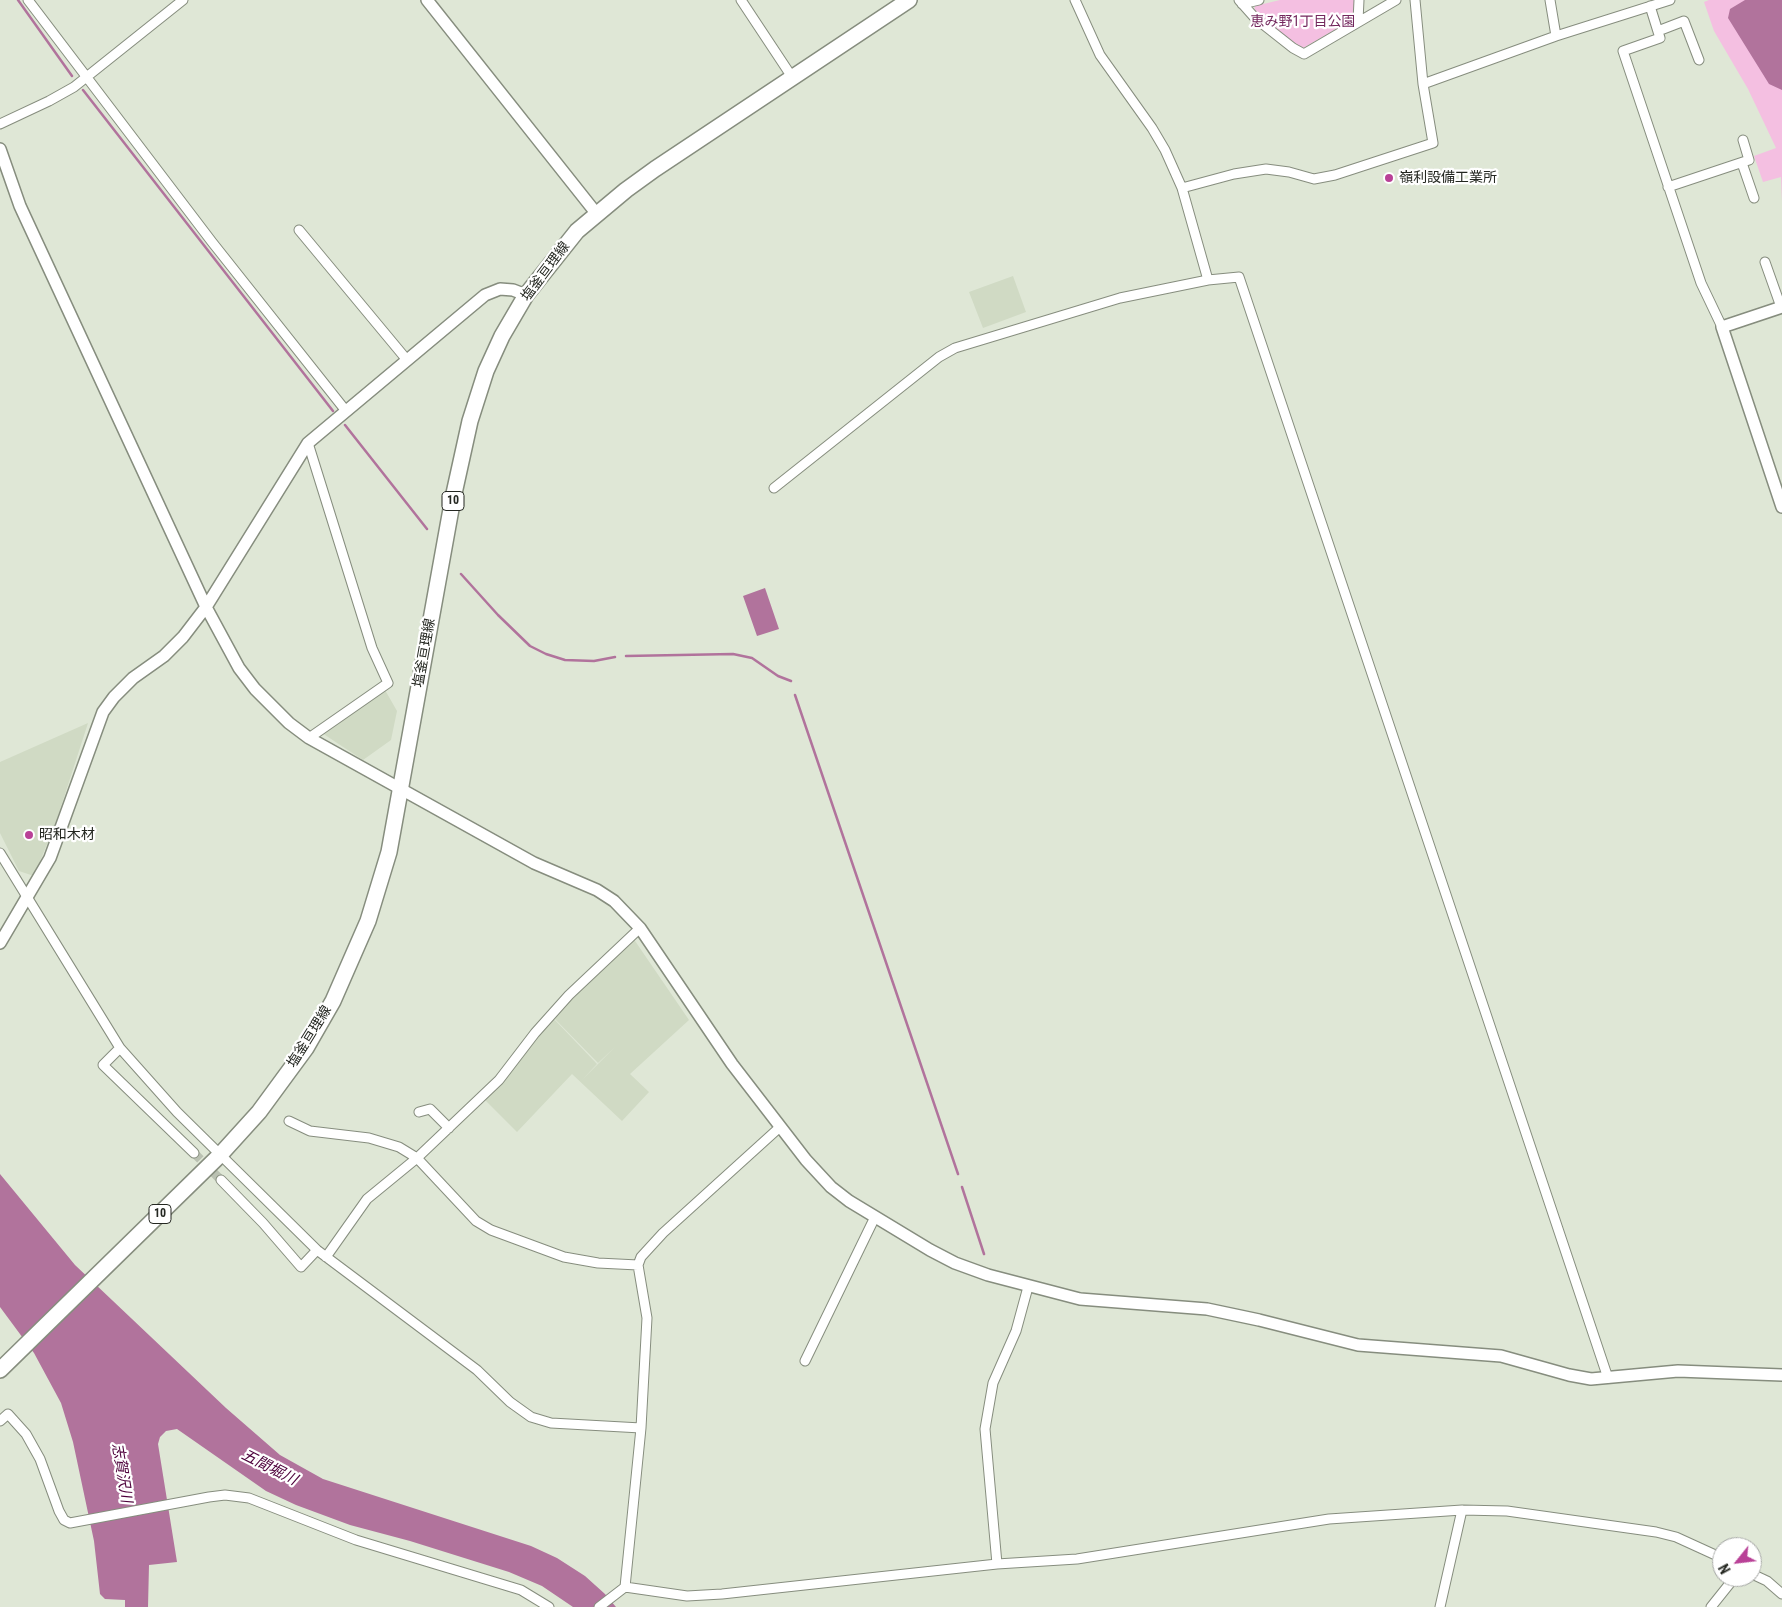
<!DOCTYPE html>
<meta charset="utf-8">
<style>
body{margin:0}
#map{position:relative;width:1782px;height:1607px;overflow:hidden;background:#dfe7d6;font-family:"Roboto Condensed",sans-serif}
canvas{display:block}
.north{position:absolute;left:1712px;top:1537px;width:50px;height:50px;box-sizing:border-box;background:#fff;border:1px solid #a7a9a6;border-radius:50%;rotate:241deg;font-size:14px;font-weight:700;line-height:20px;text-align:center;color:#242721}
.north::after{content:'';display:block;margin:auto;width:18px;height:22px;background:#b94197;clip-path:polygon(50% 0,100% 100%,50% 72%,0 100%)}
</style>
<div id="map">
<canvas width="1782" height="1607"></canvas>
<div class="north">N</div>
</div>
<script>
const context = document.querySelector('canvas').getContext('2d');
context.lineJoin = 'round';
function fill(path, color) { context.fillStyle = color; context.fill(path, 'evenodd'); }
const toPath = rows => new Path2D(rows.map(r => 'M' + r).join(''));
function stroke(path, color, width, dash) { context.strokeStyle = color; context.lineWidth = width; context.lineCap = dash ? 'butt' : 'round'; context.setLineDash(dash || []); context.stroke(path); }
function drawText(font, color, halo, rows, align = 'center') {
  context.font = font + ' "Roboto Condensed","Noto Sans JP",sans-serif'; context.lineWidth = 4.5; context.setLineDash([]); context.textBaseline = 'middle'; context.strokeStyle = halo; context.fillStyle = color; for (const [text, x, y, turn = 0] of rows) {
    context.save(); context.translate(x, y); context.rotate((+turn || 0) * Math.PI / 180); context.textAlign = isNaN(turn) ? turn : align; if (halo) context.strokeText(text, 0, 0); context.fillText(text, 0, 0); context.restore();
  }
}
const built = toPath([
 [1013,276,1026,312,983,328,969,292],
 [385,690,397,711,391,740,363,760,322,733],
 [88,723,56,822,34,876,19,871,0,833,0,762],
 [633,938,689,1020,630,1074,649,1092,622,1121,572,1074,517,1132,483,1098,552,1017,597,1064,582,1080,615,1047,598,1063,553,1017]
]);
const green = toPath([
 [1280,0,1354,0,1354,14,1350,21,1303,48,1280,33,1254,11,1255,6],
 [1709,0,1782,0,1782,201,1781,177,1763,182,1754,156,1776,148,1748,89,1714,31,1704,2]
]);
const water = toPath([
 [1745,0,1782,0,1782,90,1769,84,1728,18,1730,9],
 [765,588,779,629,757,636,743,596],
 [0,1174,75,1265,226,1408,280,1455,323,1479,531,1546,557,1558,585,1576,605,1594,616,1607,573,1607,542,1586,509,1572,410,1541,350,1525,296,1505,266,1491,177,1429,166,1431,160,1437,158,1444,177,1562,149,1565,148,1607,125,1607,125,1600,105,1599,100,1594,94,1541,73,1442,61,1403,34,1353,0,1307]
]);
const stream = toPath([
 [18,0,72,76],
 [83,90,333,411],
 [345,425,427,529],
 [461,574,498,615,530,646,546,654,565,660,594,661,615,657],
 [626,656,733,654,752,658,778,676,791,681],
 [795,695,958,1174],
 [962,1187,984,1254]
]);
const minorTunnel = toPath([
 [194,1153,221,1180]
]);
const minor = toPath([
 [28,0,212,242,346,411],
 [741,0,792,77],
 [1075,0,1100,55,1152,128,1165,150,1182,188,1208,280],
 [1239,0,1255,18,1293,48,1304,54,1396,0],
 [1550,0,1556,36],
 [1242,4,1259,0],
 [1650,6,1660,38,1623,51,1701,283,1722,327],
 [1358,21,1359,0],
 [1658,31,1684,21,1699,60],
 [1423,84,1556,36,1670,0],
 [0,124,49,101,74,87,183,0],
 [1742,163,1754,198],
 [1668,187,1749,160,1743,140],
 [1182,188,1234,174,1266,169,1289,172,1314,179,1335,175,1433,143,1423,84,1415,0],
 [299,230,407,360],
 [1765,262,1781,307],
 [308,443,372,648,388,683,309,738],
 [774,488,939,357,955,348,1120,298,1208,280,1239,277,1608,1378],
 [0,853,120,1048,177,1112,317,1250,477,1370,510,1402,531,1417,551,1423,641,1428,625,1587,599,1607],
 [120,1048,103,1065,194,1153],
 [419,1112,430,1109,449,1128],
 [289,1121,310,1131,369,1138,399,1147,417,1158,476,1221,491,1230,564,1257,598,1263,638,1265],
 [221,1180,263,1223,301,1267,317,1250],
 [326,1257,367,1199,417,1158,499,1080,535,1033,569,995,640,928],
 [805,1361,875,1217],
 [0,1421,8,1414,26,1434,40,1459,59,1511,64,1520,70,1523,209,1497,225,1495,249,1498,356,1540,521,1590,549,1607],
 [641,1428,647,1318,638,1265,641,1257,663,1233,780,1127],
 [997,1564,985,1429,993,1383,1016,1331,1028,1287],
 [1752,1574,1767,1581,1782,1594],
 [625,1587,687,1596,722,1594,997,1564,1077,1559,1329,1519,1462,1510,1507,1511,1656,1532,1676,1537,1722,1558],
 [1440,1607,1462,1510],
 [1711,1607,1735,1577]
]);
const tertiary = toPath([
 [427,0,596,213],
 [0,149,20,206,206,607,239,668,255,689,289,723,309,738,534,863,597,890,614,901,640,928,732,1064,806,1160,831,1187,849,1201,930,1250,955,1263,988,1275,1080,1299,1207,1309,1259,1320,1358,1345,1501,1356,1569,1375,1591,1379,1678,1371,1782,1375],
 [1782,307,1722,327,1782,507],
 [0,943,50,858,103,712,114,697,133,678,164,656,183,637,206,607,308,443,485,295,500,289,513,290,526,295]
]);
const primary = toPath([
 [0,1370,220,1155,259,1112,306,1048,333,1001,368,921,389,852,453,498,470,421,486,371,502,336,526,295,577,231,626,190,655,169,909,0]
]);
const markers = [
 [1389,178,5,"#b94197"],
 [29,835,5,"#b94197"]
];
const shields = [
 [453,501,22],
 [160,1214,22]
];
const shieldNames = [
 ["10",453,501],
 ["10",160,1214]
];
const parkNames = [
 ["恵み野1丁目公園",1303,22]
];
const poiNames = [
 ["嶺利設備工業所",1399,178],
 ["昭和木材",39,835]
];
const streetNames = [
 ["塩釜亘理線",546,272,-53],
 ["塩釜亘理線",425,653,-80],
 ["塩釜亘理線",310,1037,-58]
];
const waterNames = [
 ["五間堀川",269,1468,27],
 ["志賀沢川",121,1473,81]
];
fill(built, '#d0dac4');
fill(green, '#f4bfe1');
fill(water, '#b1739c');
stroke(stream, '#b1739c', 2.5);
stroke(minorTunnel, '#bac1b2', 9, [9, 4.5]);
stroke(minor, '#868d7e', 11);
stroke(tertiary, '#868d7e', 14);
stroke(primary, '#868d7e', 18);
stroke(minor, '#fff', 9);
stroke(tertiary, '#fff', 11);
stroke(primary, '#fff', 15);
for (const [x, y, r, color] of markers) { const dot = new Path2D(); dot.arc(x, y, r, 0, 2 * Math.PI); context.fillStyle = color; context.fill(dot); stroke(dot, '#fff', 2); }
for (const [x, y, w] of shields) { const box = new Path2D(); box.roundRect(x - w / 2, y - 9.5, w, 19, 4); context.fillStyle = '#fff'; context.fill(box); stroke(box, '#242721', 1); }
drawText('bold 12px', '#242721', null, shieldNames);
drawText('14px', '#73275d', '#fff', parkNames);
drawText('14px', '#242721', '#fff', poiNames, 'left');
drawText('14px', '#242721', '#fff', streetNames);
drawText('italic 15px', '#4d003b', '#fff', waterNames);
</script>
